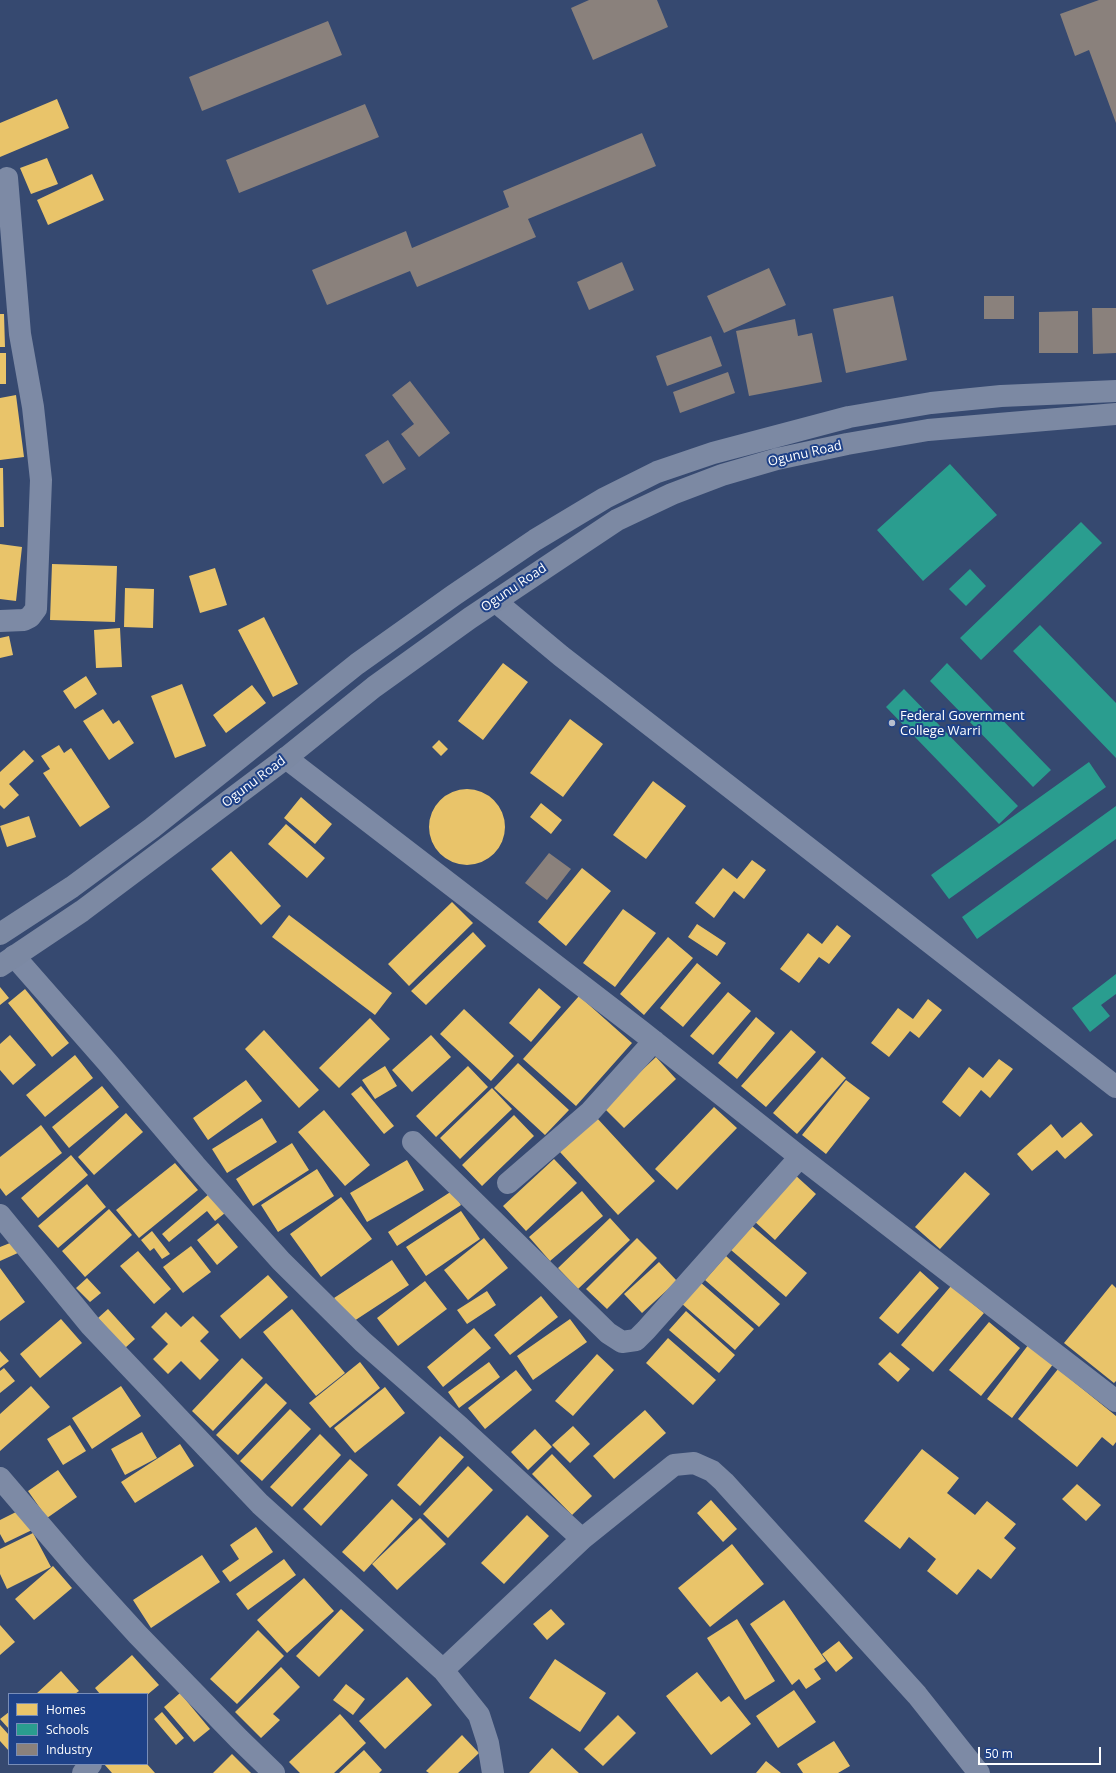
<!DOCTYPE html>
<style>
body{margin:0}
#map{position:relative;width:1116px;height:1773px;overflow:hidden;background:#364970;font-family:"Open Sans",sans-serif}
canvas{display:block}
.legend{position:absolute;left:8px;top:1693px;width:140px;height:72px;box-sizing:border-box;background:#1e4188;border:1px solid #788db8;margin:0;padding:5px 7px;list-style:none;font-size:12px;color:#fff}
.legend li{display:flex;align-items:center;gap:8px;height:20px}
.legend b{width:20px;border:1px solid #788db8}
.scale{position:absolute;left:978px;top:1747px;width:123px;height:18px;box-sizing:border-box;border:2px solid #fff;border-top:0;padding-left:5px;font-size:12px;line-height:14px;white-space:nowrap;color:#fff;-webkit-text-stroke:3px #1e4188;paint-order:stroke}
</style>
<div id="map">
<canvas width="1116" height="1773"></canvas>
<ul class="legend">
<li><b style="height:11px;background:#e9c46a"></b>Homes</li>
<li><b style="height:11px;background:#2a9d8f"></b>Schools</li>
<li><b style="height:11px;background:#8a817c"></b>Industry</li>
</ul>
<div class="scale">50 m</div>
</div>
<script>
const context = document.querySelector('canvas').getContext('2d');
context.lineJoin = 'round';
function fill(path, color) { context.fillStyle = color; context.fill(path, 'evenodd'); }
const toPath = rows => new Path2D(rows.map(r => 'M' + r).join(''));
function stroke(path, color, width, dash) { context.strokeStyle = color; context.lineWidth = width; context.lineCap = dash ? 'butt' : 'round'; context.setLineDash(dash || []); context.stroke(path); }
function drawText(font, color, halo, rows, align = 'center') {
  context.font = font + ' "Open Sans",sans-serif'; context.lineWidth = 4; context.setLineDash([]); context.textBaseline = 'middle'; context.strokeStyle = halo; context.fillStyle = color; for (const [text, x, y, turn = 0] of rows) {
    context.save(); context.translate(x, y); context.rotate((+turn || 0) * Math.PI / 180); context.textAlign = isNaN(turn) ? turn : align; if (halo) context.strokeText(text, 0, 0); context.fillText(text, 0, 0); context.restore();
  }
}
const homes = toPath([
 [57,99,69,128,0,157,0,123],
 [47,158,58,184,31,194,20,168],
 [92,174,104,200,48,225,37,200],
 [0,314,4,314,5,347,0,347],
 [0,353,6,353,6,384,0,384],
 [16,395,24,457,0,460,0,398],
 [0,468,3,468,4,527,0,527],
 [0,544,22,547,16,601,0,599],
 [52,564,117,566,115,622,50,620],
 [215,568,227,605,200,613,189,576],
 [125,588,154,589,153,628,124,627],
 [264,617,298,684,273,697,238,630],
 [120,628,122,667,96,668,94,630],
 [9,636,13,655,0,658,0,638],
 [503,663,528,682,483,740,458,721],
 [86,676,97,694,75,709,63,691],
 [182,684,206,746,175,758,151,696],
 [252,685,266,703,226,733,213,715],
 [103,709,113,724,119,720,134,743,109,760,83,721],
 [570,719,603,744,563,797,530,773],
 [439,740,448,749,441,756,432,747],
 [59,745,64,753,71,748,110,807,80,827,43,773,50,769,41,756],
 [24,750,34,761,9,784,19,795,4,809,0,805,0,772],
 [653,781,686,806,646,859,613,835],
 '429 827a38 38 0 1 1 76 0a38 38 0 1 1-76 0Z',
 [301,797,332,824,315,844,284,818],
 [541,803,562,820,551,834,530,817],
 [29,816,36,837,7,847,0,826],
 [286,824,325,858,307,878,268,844],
 [231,851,281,906,261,925,211,869],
 [752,860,766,870,744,899,734,891,714,918,695,903,723,868,737,879],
 [582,868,611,891,566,946,538,922],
 [452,902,473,923,409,986,388,964],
 [623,909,656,933,615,987,583,963],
 [289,915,392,993,375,1015,272,937],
 [697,924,726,943,717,956,688,937],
 [837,925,851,936,829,964,819,957,799,983,780,969,808,933,822,944],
 [473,932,486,946,426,1005,411,991],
 [668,937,693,958,644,1015,620,994],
 [697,963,721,983,683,1027,660,1008],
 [0,987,9,998,0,1005],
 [539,988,561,1007,531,1042,509,1023],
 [25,989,69,1043,52,1057,8,1003],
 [728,992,751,1011,713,1055,690,1036],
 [579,996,632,1043,576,1106,523,1059],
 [928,999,942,1010,919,1038,910,1031,889,1057,871,1043,898,1008,913,1019],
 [464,1009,514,1056,491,1081,440,1034],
 [756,1017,775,1033,737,1079,718,1063],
 [370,1018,390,1039,339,1088,319,1068],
 [264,1030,319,1090,299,1108,245,1049],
 [791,1030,816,1052,766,1107,741,1086],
 [10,1035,36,1065,13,1085,0,1070,0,1044],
 [431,1035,451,1057,412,1092,392,1070],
 [75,1055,93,1078,45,1117,26,1095],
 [656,1057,676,1079,624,1128,603,1107],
 [822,1057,846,1078,797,1134,773,1113],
 [999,1059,1013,1069,990,1098,981,1090,960,1117,942,1102,969,1067,983,1078],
 [518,1063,569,1110,545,1135,494,1088],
 [385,1066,397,1086,375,1099,362,1080],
 [468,1066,488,1087,436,1137,416,1116],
 [246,1080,262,1101,208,1140,193,1118],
 [846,1080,870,1098,826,1154,802,1135],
 [102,1086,119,1107,69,1148,52,1127],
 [361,1086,394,1126,384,1134,351,1094],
 [492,1088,512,1109,460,1159,440,1138],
 [714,1107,737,1128,677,1190,655,1169],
 [324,1110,370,1165,345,1186,298,1132],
 [126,1113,143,1132,94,1175,78,1157],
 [514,1115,534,1136,482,1186,462,1165],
 [262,1118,277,1142,227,1173,212,1149],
 [597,1118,655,1181,618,1215,560,1152],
 [1081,1122,1093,1135,1065,1159,1057,1150,1032,1171,1017,1154,1051,1124,1062,1138],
 [41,1125,62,1153,6,1196,0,1188,0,1157],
 [292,1143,309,1170,253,1206,236,1179],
 [71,1155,88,1175,38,1218,21,1198],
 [554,1159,577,1183,526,1231,503,1206],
 [407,1160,424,1190,367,1222,350,1193],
 [175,1163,198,1190,139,1238,116,1210],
 [317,1169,334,1196,278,1232,261,1205],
 [965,1172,990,1194,940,1249,915,1227],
 [794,1174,816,1194,775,1240,753,1220],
 [87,1184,106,1207,58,1248,38,1226],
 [452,1191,461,1205,397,1246,388,1232],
 [582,1191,603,1216,550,1261,529,1237],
 [209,1194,225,1213,215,1221,207,1211,169,1242,162,1234],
 [341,1197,372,1239,321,1277,290,1234],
 [109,1209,132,1235,85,1277,62,1251],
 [461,1211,480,1239,426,1276,406,1247],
 [610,1218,630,1240,578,1289,558,1268],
 [218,1223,238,1247,217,1265,197,1240],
 [752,1226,807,1273,786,1297,731,1250],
 [152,1231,170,1254,162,1259,154,1248,150,1251,141,1240],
 [484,1238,508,1268,468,1300,444,1270],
 [637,1238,657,1258,607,1309,586,1289],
 [15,1241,20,1252,0,1261,0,1247],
 [191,1246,211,1272,183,1293,163,1267],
 [138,1251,171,1289,154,1304,120,1266],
 [726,1256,780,1304,759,1327,705,1280],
 [392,1260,409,1285,351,1323,334,1298],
 [659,1262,677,1281,642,1313,624,1294],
 [0,1268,25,1302,0,1321],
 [920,1271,939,1288,898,1334,879,1318],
 [268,1275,288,1297,240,1339,220,1316],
 [87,1278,101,1293,90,1302,76,1288],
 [425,1281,447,1309,398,1346,377,1318],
 [700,1282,754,1329,735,1350,681,1303],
 [1112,1284,1116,1288,1116,1381,1114,1383,1064,1343],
 [951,1286,984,1313,933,1372,901,1345],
 [487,1291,496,1305,467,1324,457,1310],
 [541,1296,558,1317,510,1355,494,1335],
 [108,1309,135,1339,125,1348,98,1318],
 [292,1309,345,1373,316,1396,263,1332],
 [686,1311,735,1355,719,1373,669,1330],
 [166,1312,181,1327,193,1316,209,1332,200,1341,219,1360,200,1380,181,1361,168,1374,153,1359,168,1344,151,1327],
 [61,1319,82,1343,40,1378,20,1354],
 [570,1319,587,1342,533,1380,517,1356],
 [989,1322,1020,1348,981,1396,949,1370],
 [474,1328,491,1348,443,1387,427,1367],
 [668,1338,716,1380,693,1405,646,1363],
 [1029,1344,1054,1363,1012,1418,987,1399],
 [0,1351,9,1361,0,1368],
 [890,1352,910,1369,898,1382,878,1364],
 [597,1354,614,1370,573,1416,555,1401],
 [242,1358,263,1378,213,1431,192,1411],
 [360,1362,380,1388,330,1428,309,1403],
 [489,1362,500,1377,459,1408,448,1392],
 [4,1368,15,1381,0,1393,0,1371],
 [1058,1369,1116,1416,1116,1442,1113,1446,1102,1437,1077,1467,1018,1419],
 [516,1370,532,1390,485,1429,468,1408],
 [266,1383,287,1403,238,1455,216,1435],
 [31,1386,50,1407,0,1451,0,1414],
 [121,1386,141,1416,92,1449,72,1418],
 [385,1387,405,1413,355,1453,334,1428],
 [290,1409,311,1429,262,1481,240,1461],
 [645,1410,666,1433,614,1479,593,1456],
 [70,1425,86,1451,63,1465,47,1439],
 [573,1426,590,1444,570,1463,552,1445],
 [535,1429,552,1447,528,1470,511,1452],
 [142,1432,157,1458,125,1475,111,1449],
 [320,1434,341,1455,292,1507,270,1487],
 [440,1436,464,1457,420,1506,397,1485],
 [180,1444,194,1466,135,1503,121,1482],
 [922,1449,959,1478,947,1493,975,1515,987,1501,1016,1524,1004,1538,1016,1548,991,1579,978,1569,957,1595,927,1571,936,1559,909,1537,900,1549,864,1521],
 [552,1454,592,1496,572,1515,532,1474],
 [350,1459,368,1475,321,1526,303,1509],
 [468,1466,493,1490,448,1538,423,1514],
 [58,1470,77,1497,47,1518,28,1491],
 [1077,1484,1101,1505,1086,1521,1062,1499],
 [392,1499,413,1519,364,1572,342,1552],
 [711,1500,737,1529,723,1542,697,1513],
 [22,1509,32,1530,5,1543,0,1534,0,1520],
 [527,1515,549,1536,504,1584,481,1563],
 [420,1518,446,1544,397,1590,372,1564],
 [256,1527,273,1552,230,1582,222,1571,239,1559,230,1545],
 [33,1533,51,1567,7,1589,0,1574,0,1549],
 [732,1544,764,1584,710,1627,678,1588],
 [202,1555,220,1582,151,1628,133,1600],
 [284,1559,296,1575,248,1610,236,1594],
 [53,1566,72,1588,34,1620,15,1599],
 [304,1578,334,1611,287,1653,257,1620],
 [784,1600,826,1661,814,1669,821,1679,806,1689,799,1679,792,1685,750,1624],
 [341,1609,364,1630,319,1677,296,1656],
 [551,1609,565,1624,547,1640,533,1624],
 [737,1619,775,1681,745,1700,707,1638],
 [0,1625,15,1642,0,1655],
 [258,1630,284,1656,237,1704,210,1679],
 [839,1641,853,1658,836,1672,822,1654],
 [132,1655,159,1685,147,1695,100,1694,95,1688],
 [555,1659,606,1693,580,1732,529,1698],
 [281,1667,300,1687,273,1714,280,1720,261,1738,235,1712],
 [61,1671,79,1691,75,1694,36,1694],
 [697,1672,721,1702,729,1696,751,1724,711,1755,666,1696],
 [407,1677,432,1705,385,1749,359,1721],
 [346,1684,365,1699,353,1715,333,1700],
 [794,1690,816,1722,778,1748,756,1716],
 [180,1693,210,1729,194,1742,164,1707],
 [9,1712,9,1729,0,1719],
 [162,1712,184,1738,176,1745,154,1719],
 [340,1714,366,1743,334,1773,300,1773,289,1762],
 [618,1715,636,1733,603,1766,584,1749],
 [0,1725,9,1735,9,1751,0,1741],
 [462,1735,479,1753,458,1773,429,1773,426,1771],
 [834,1741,850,1766,838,1773,803,1773,797,1764],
 [552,1748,579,1773,529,1773],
 [364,1750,382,1770,379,1773,339,1773],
 [232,1754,251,1773,213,1773],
 [766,1761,781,1773,756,1773],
 [104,1764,147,1764,155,1773,112,1773]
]);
const schools = toPath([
 [950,464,997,515,923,581,877,530],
 [1081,522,1102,543,981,660,960,638],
 [970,569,986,586,966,606,949,589],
 [1040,625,1116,703,1116,758,1013,651],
 [947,663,1051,770,1033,787,930,681],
 [904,689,1018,806,999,824,886,707],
 [1089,762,1106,787,949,899,931,875],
 [1116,806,1116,839,977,939,962,917],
 [1116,974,1116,994,1101,1005,1110,1016,1090,1032,1072,1008]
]);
const industry = toPath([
 [589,0,657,0,668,27,593,60,571,8],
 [1099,0,1116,0,1116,123,1089,50,1075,56,1060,14],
 [328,21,342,55,202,111,189,77],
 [365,104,379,137,239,193,226,160],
 [642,133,656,166,528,219,536,237,417,287,410,271,327,305,312,270,406,231,412,248,509,207,503,191],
 [622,262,634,290,589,310,577,282],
 [769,268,786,305,724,333,707,296],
 [893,296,907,360,846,373,833,309],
 [984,296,1014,296,1014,319,984,319],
 [1092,308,1116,308,1116,353,1093,354],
 [1078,311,1078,353,1039,353,1039,312],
 [795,319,798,336,812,333,822,382,749,396,736,331],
 [711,336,722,366,667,386,656,356],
 [728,372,735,393,680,413,673,392],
 [410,381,450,433,419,457,401,434,414,424,392,395],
 [388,440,406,469,383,484,365,455],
 [549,853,571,869,547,900,525,883]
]);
const minor = toPath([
 [495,601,561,656,1116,1087],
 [0,621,24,620,30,617,36,609,41,480,33,407,20,334,7,178],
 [286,758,641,1031,800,1157,1116,1401],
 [14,956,108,1063,195,1165,281,1261,363,1342,460,1427,582,1539],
 [413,1142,608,1333,622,1342,636,1340,646,1330,800,1157],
 [508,1183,590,1112,654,1041],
 [0,1215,91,1326,260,1504,443,1670,479,1715,488,1743,493,1773],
 [0,1478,77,1568,138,1635,239,1739,274,1773],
 [443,1670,582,1539,674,1465,694,1463,712,1471,724,1482,917,1695,979,1773],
 [83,1773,91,1764]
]);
const major = toPath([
 [0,934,72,887,152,828,357,664,454,595,535,540,605,498,657,472,713,453,849,417,931,403,1001,396,1116,391],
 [0,966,82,911,286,758,374,687,470,618,617,520,672,494,722,475,777,459,847,444,928,430,1116,414]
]);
const markers = [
 [892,723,4,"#b9bfcd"]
];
const streetNames = [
 ["Ogunu Road",805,454,-13],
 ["Ogunu Road",514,588,-34],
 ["Ogunu Road",254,782,-37]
];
const poiNames = [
 ["Federal Government",900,716],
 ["College Warri",900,731]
];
fill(homes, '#e9c46a');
fill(schools, '#2a9d8f');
fill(industry, '#8a817c');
stroke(minor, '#7d8aa5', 22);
stroke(major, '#7c89a3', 22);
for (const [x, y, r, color] of markers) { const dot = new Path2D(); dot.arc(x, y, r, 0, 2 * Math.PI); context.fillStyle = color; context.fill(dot); stroke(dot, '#1e4188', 1.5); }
drawText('13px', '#fff', '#1e4188', streetNames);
drawText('13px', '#fff', '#1e4188', poiNames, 'left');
</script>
